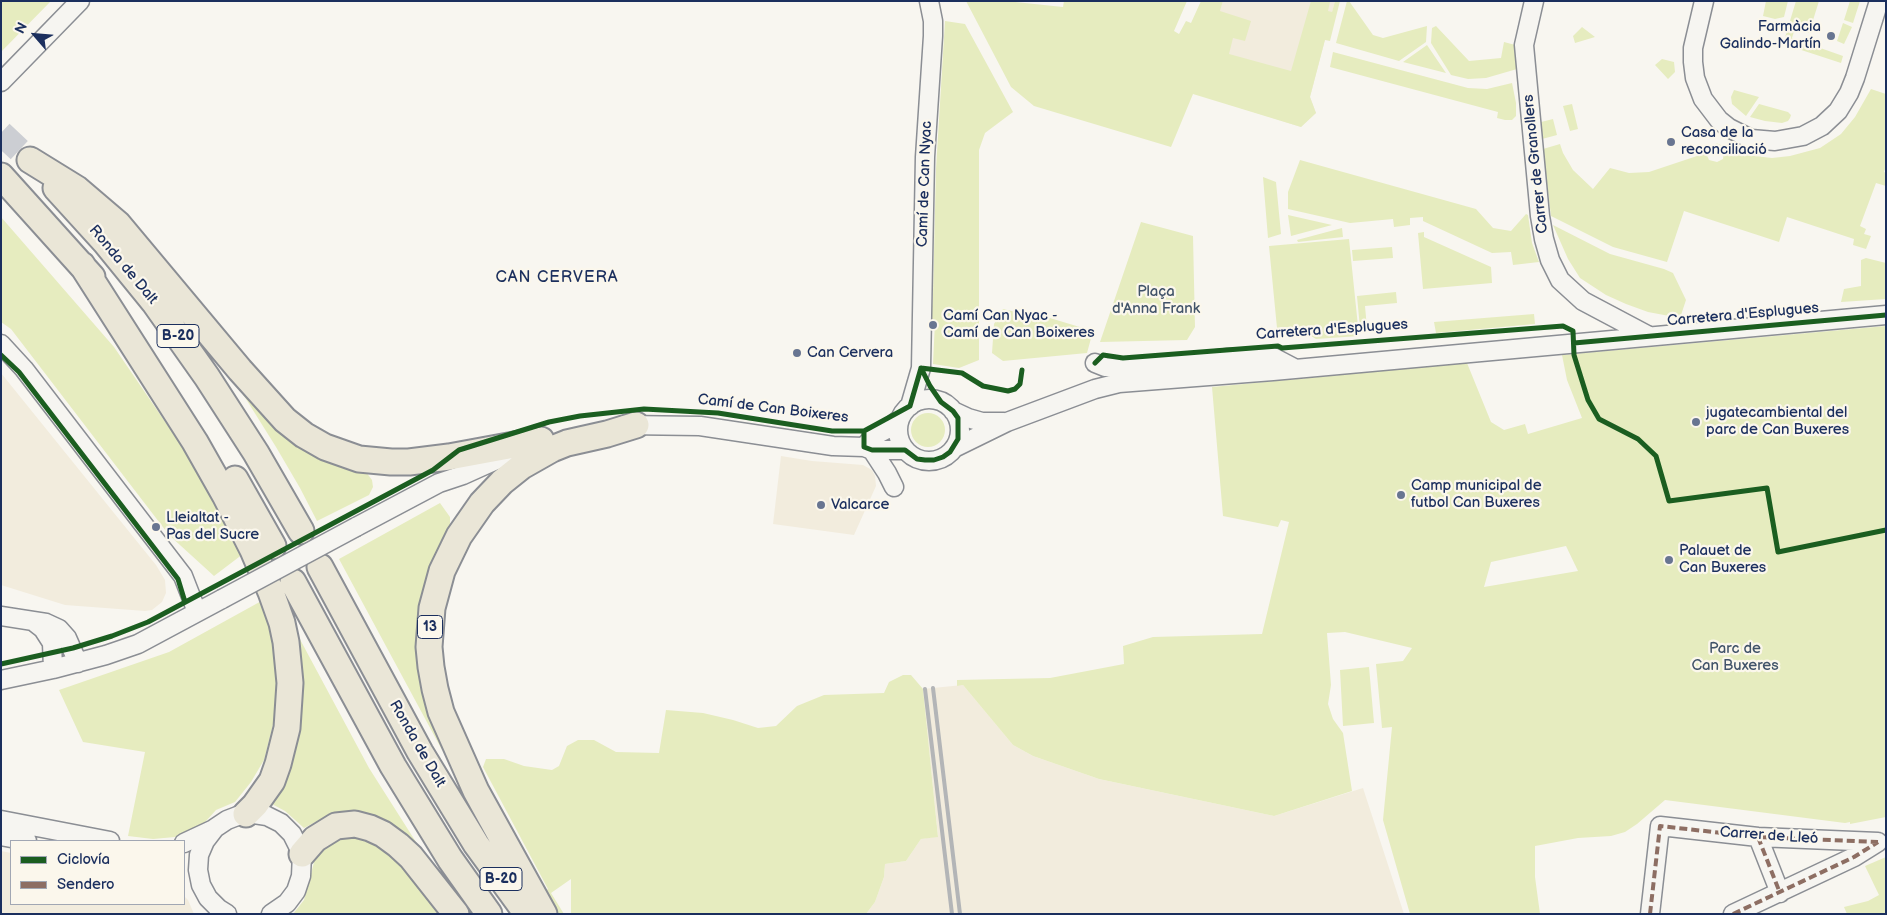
<!DOCTYPE html>
<meta charset="utf-8">
<style>
body{margin:0}
#map{position:relative;width:1887px;height:915px;overflow:hidden;background:#f8f6f0;font-family:"Balsamiq Sans",sans-serif}
canvas{display:block}
.frame{position:absolute;inset:0;border:2px solid #1b2f5e;pointer-events:none}
.legend{position:absolute;left:10px;top:840px;width:175px;height:65px;box-sizing:border-box;background:#fbf7ec;border:1px solid #a1a7b3;margin:0;padding:6px 9px;list-style:none;font-size:15px;color:#1b2f5e}
.legend li{display:flex;align-items:center;gap:10px;height:25px}
.legend b{width:25px;border:1px solid #a1a7b3}
.north{position:absolute;left:10px;top:10px;width:50px;height:50px;-webkit-text-stroke:4px #fbf7ec;paint-order:stroke;rotate:297deg;font-size:14px;font-weight:700;line-height:20px;text-align:center;color:#1b2f5e}
.north::after{content:'';display:block;margin:auto;width:18px;height:22px;background:#1b2f5e;clip-path:polygon(50% 0,100% 100%,50% 72%,0 100%)}
</style>
<div id="map">
<canvas width="1887" height="915"></canvas>
<div class="frame"></div>
<ul class="legend">
<li><b style="height:6px;background:#1b5e20"></b>Ciclovía</li>
<li><b style="height:6px;background:#8d6e63"></b>Sendero</li>
</ul>
<div class="north">N</div>
</div>
<script>
const context = document.querySelector('canvas').getContext('2d');
context.lineJoin = 'round';
function fill(path, color) { context.fillStyle = color; context.fill(path, 'evenodd'); }
const toPath = rows => new Path2D(rows.map(r => 'M' + r).join(''));
function stroke(path, color, width, dash) { context.strokeStyle = color; context.lineWidth = width; context.lineCap = dash ? 'butt' : 'round'; context.setLineDash(dash || []); context.stroke(path); }
function drawText(font, color, halo, rows, align = 'center') {
  context.font = font + ' "Balsamiq Sans",sans-serif'; context.lineWidth = 4.5; context.setLineDash([]); context.textBaseline = 'middle'; context.strokeStyle = halo; context.fillStyle = color; for (const [text, x, y, turn = 0] of rows) {
    context.save(); context.translate(x, y); context.rotate((+turn || 0) * Math.PI / 180); context.textAlign = isNaN(turn) ? turn : align; if (halo) context.strokeText(text, 0, 0); context.fillText(text, 0, 0); context.restore();
  }
}
const built = toPath([
 [1223,1,1335,1,1310,97,1316,113,1301,127,1193,93],
 [1,373,156,565,165,580,166,593,162,602,152,610,145,611,65,605,1,585],
 [781,456,812,461,863,465,872,470,875,476,876,486,854,535,773,524],
 [963,685,1013,745,1033,756,1099,779,1274,816,1363,788,1404,914,866,914,875,902,884,877,885,864,906,861,921,839,938,836,923,689],
 [1,851,11,853,11,904,184,904,184,896,188,900,194,914,1,914]
]);
const green = toPath([
 [1,1,51,1,1,52],
 [966,1,1006,1,1063,7,1064,1,1187,1,1174,31,1179,34,1186,21,1191,23,1201,1,1223,1,1220,11,1251,21,1245,41,1233,38,1229,54,1291,71,1311,1,1330,2,1328,11,1332,12,1335,1,1340,1,1330,41,1325,40,1310,97,1316,113,1301,127,1193,94,1171,147,1034,106,1011,87],
 [1347,1,1349,1,1373,35,1383,38,1427,26,1426,42,1399,61,1336,43],
 [1766,1,1788,1,1784,17,1775,19,1763,16],
 [1796,1,1819,1,1809,33,1795,28,1792,38,1843,56,1841,63,1783,44],
 [1850,1,1860,1,1853,23,1844,20],
 [945,21,965,24,1013,112,985,133,979,150,979,360,959,368,933,364,935,321,931,318,933,295,936,169],
 [1843,23,1852,27,1844,44,1837,41],
 [1436,26,1469,61,1501,58,1504,42,1519,46,1517,69,1486,78,1468,79,1451,75,1431,43,1432,28],
 [1582,27,1595,37,1575,43,1573,36],
 [1427,45,1446,73,1403,62],
 [1333,52,1468,88,1487,89,1512,83,1516,103,1516,116,1512,120,1505,120,1497,118,1498,112,1330,67],
 [1662,59,1674,62,1675,72,1668,79,1655,65],
 [1871,89,1886,94,1886,166,1884,172,1886,173,1886,186,1876,183,1860,226,1866,229,1864,234,1871,236,1866,249,1853,245,1854,239,1787,217,1779,242,1684,211,1667,262,1613,247,1551,216,1543,149,1560,144,1563,153,1573,170,1593,189,1610,168,1629,173,1649,172,1706,153,1709,160,1717,162,1723,159,1724,152,1716,143,1745,155,1755,156,1772,158,1790,156,1820,148,1841,134,1855,117],
 [1734,90,1759,97,1746,116,1732,104,1731,97],
 [1572,104,1578,129,1570,131,1563,106],
 [1759,104,1788,112,1791,115,1790,118,1788,121,1782,123,1765,121,1750,117],
 [1553,119,1557,135,1542,139,1541,122],
 [1300,160,1476,209,1493,228,1511,231,1526,214,1528,215,1532,243,1539,262,1513,265,1511,252,1492,253,1423,221,1423,217,1410,218,1410,225,1394,227,1393,219,1350,223,1288,209,1288,192],
 [1263,177,1276,182,1281,234,1268,238],
 [1288,215,1332,225,1291,236],
 [1,217,114,347,196,467,243,554,214,576,169,535,11,329,1,322],
 [1141,222,1193,236,1195,327,1187,340,1100,342],
 [1553,225,1610,254,1664,269,1673,273,1686,300,1680,318,1648,312,1626,304,1606,295,1580,278,1568,259],
 [1342,228,1343,237,1298,242,1297,240],
 [1424,232,1424,237,1491,267,1492,283,1423,289,1418,233],
 [1349,239,1359,336,1316,339,1296,327,1277,328,1269,246],
 [1392,247,1393,258,1353,261,1352,250],
 [1866,258,1886,263,1886,299,1841,302,1844,289,1861,286,1861,260],
 [1396,292,1397,303,1365,306,1367,328,1360,328,1357,296],
 [1003,309,1016,312,1020,309,1093,331,1087,353,1003,361,992,353,994,324],
 [1534,314,1535,324,1436,333,1434,322],
 [1886,326,1886,817,1850,824,1850,822,1845,823,1665,800,1637,824,1625,832,1611,836,1578,838,1535,846,1535,877,1540,914,1410,914,1383,820,1392,727,1382,728,1376,664,1403,661,1412,648,1345,632,1327,633,1331,685,1328,704,1333,719,1343,733,1352,791,1274,816,1099,779,1033,756,1013,745,963,685,957,686,957,680,1050,678,1124,664,1123,646,1153,637,1262,634,1289,522,1281,520,1278,527,1223,516,1212,387,1467,363,1491,422,1504,430,1525,424,1528,434,1582,418,1567,380,1562,355],
 [1566,546,1578,571,1484,587,1491,562],
 [206,341,366,472,372,480,373,487,369,495,317,521,300,488,276,447,246,399],
 '911 430a17 17 0 1 1 34 0a17 17 0 1 1-34 0Z',
 [440,503,450,517,450,526,426,582,437,726,442,750,339,559],
 [265,599,279,637,280,697,264,760,251,782,235,802,216,810,197,831,175,837,153,839,128,836,145,752,83,742,59,690,169,652],
 [288,617,369,768,442,883,369,816,338,813,321,819,304,828,285,811,270,803],
 [1369,667,1374,723,1343,726,1340,670],
 [903,675,911,675,923,689,938,837,921,839,906,861,885,864,884,877,875,902,866,914,571,914,571,879,551,893,564,914,558,914,543,893,548,889,483,767,486,759,504,759,524,766,552,770,559,766,567,746,578,740,594,740,616,752,659,753,666,710,703,713,733,720,758,728,776,726,797,706,824,695,884,693,889,682],
 [348,832,391,849,445,914,293,914,304,900,317,851],
 [1886,857,1886,914,1847,914,1844,907,1868,901,1879,895,1865,866]
]);
const highwayTunnel = toPath([
 [1,133,30,160]
]);
const minor = toPath([
 [1534,1,1524,45,1540,216,1544,239,1550,260,1560,280,1583,301,1649,336],
 [1704,1,1693,48,1693,62,1695,78,1703,99,1719,120,1729,128,1751,139,1775,141,1803,136,1822,126,1838,111,1849,93,1855,78,1879,1],
 [1,82,80,1],
 [1,344,24,369,183,576,197,612],
 [1095,363,1105,367,1132,368,1171,365,1228,358,1273,357,1294,368],
 '898 430a31 31 0 1 1 62 0a31 31 0 1 1-62 0Z',
 [910,406,921,368,925,157,933,36,933,21,929,1],
 [953,411,968,418,982,422,1004,422],
 [625,425,700,426,833,446,864,447,872,450,905,450],
 [864,447,874,436,887,429,900,419],
 [954,448,1007,422,1095,389,1119,383,1273,371,1886,315],
 [872,450,887,473,894,487],
 [356,527,439,483,463,475,514,452],
 [1,616,46,623,59,629,67,638,78,663],
 [34,622,43,629,52,643,53,669],
 [1,680,53,669,106,655,138,644,222,599],
 [1,820,110,841],
 [1,836,27,841],
 [1758,837,1780,893],
 [184,843,214,829],
 [227,914,219,909,208,898,201,885,198,870,199,855,205,841,215,828,227,820,240,815,254,814,267,816,281,823,292,834,302,854,301,876,296,891,287,903,271,914],
 [1650,914,1660,826,1758,837,1878,842],
 [1733,914,1854,857,1878,842]
]);
const highway = toPath([
 [30,160,77,189,118,224,240,370,285,420,304,435,325,447,359,459,391,462,409,462,449,457,541,440],
 [1,176,92,277],
 [56,188,106,243,154,302,207,377,256,453,301,531],
 [82,265,195,442,225,495,253,550,271,592,282,623,286,642,290,683,287,728,278,764,272,781,255,805,246,814],
 [235,479,273,546],
 [320,567,420,752,476,844,527,914],
 [293,582,393,766,450,859,489,914],
 [302,854,315,839,336,826,355,824,370,828,383,834,398,845,411,857,456,914],
 [544,914,476,791,441,712,435,689,431,667,429,647,432,608,442,571,459,536,482,503,502,482,522,466,552,449,567,443,607,434,636,425]
]);
const rail = toPath([
 [933,688,960,914],
 [925,689,952,914]
]);
const minorBridge = toPath([
 [222,599,356,527]
]);
const quiet = toPath([
 [1758,837,1780,893],
 [1650,914,1660,826,1758,837,1878,842],
 [1733,914,1854,857,1878,842]
]);
const cycleway = toPath([
 [1574,343,1886,315],
 [1,355,19,372,178,579,185,602],
 [1095,363,1103,355,1123,358,1278,346,1282,348,1563,326,1573,331,1574,355,1588,400,1599,419,1638,439,1656,456,1669,501,1767,488,1778,552,1886,530],
 [921,368,962,373,983,386,1008,391,1015,389,1020,384,1022,370],
 [864,431,864,447,872,450,905,450,917,459,925,460,934,460,943,457,950,452,958,439,958,418,953,411,941,402,930,386,921,368],
 [1,664,73,648,112,636,148,622,433,470,459,450,549,422,580,416,644,409,718,413,832,431,864,431,910,406,921,368]
]);
const markers = [
 [1831,36,5,"#687591"],
 [1671,142,5,"#687591"],
 [933,325,5,"#687591"],
 [797,353,5,"#687591"],
 [1696,422,5,"#687591"],
 [1401,495,5,"#687591"],
 [821,505,5,"#687591"],
 [156,527,5,"#687591"],
 [1669,560,5,"#687591"]
];
const shields = [
 [178,336,42],
 [430,627,25],
 [501,879,42]
];
const shieldNames = [
 ["B-20",178,336],
 ["13",430,627],
 ["B-20",501,879]
];
const poiNames = [
 ["Farmàcia",1821,27,"right"],
 ["Galindo-Martín",1821,44,"right"],
 ["Casa de la",1681,133],
 ["reconciliació",1681,150],
 ["Camí Can Nyac -",943,316],
 ["Camí de Can Boixeres",943,333],
 ["Can Cervera",807,353],
 ["jugatecambiental del",1706,413],
 ["parc de Can Buxeres",1706,430],
 ["Camp municipal de",1411,486],
 ["futbol Can Buxeres",1411,503],
 ["Valcarce",831,505],
 ["Lleialtat -",166,518],
 ["Pas del Sucre",166,535],
 ["Palauet de",1679,551],
 ["Can Buxeres",1679,568]
];
const streetNames = [
 ["Carrer de Granollers",1536,164,-96],
 ["Camí de Can Nyac",925,184,-88],
 ["Ronda de Dalt",123,265,50],
 ["Carretera d'Esplugues",1743,315,-5],
 ["Carretera d'Esplugues",1332,330,-4],
 ["Camí de Can Boixeres",773,409,7],
 ["Ronda de Dalt",417,744,60],
 ["Carrer de Lleó",1769,836,4]
];
const parkNames = [
 ["Plaça",1156,292],
 ["d'Anna Frank",1156,309],
 ["Parc de",1735,649],
 ["Can Buxeres",1735,666]
];
const neighbourhoodNames = [
 ["CAN CERVERA",557,278]
];
fill(built, '#f2ecdd');
fill(green, '#e6ecbf');
stroke(highwayTunnel, '#ccced3', 25, [25, 12]);
stroke(minor, '#8b8e94', 21);
stroke(highway, '#8b8e94', 29);
stroke(minor, '#f6f5f1', 18);
stroke(highway, '#eae6d7', 25);
stroke(rail, '#b3b5b7', 4);
stroke(minorBridge, '#8b8e94', 21, []);
stroke(minorBridge, '#f6f5f1', 18);
stroke(quiet, '#8d6e63', 4, [8, 4]);
stroke(cycleway, '#1b5e20', 5);
for (const [x, y, r, color] of markers) { const dot = new Path2D(); dot.arc(x, y, r, 0, 2 * Math.PI); context.fillStyle = color; context.fill(dot); stroke(dot, '#fbf7ec', 2); }
for (const [x, y, w] of shields) { const box = new Path2D(); box.roundRect(x - w / 2, y - 11.5, w, 23, 4); context.fillStyle = '#fbf7ec'; context.fill(box); stroke(box, '#1b2f5e', 1); }
drawText('bold 14px', '#1b2f5e', null, shieldNames);
drawText('15px', '#1b2f5e', '#fbf7ec', poiNames, 'left');
drawText('15px', '#1b2f5e', '#fbf7ec', streetNames);
drawText('15px', '#415369', '#fbf7ec', parkNames);
context.letterSpacing = '1px';
drawText('16px', '#1b2f5e', '#fbf7ec', neighbourhoodNames);
context.letterSpacing = '0px';
</script>
